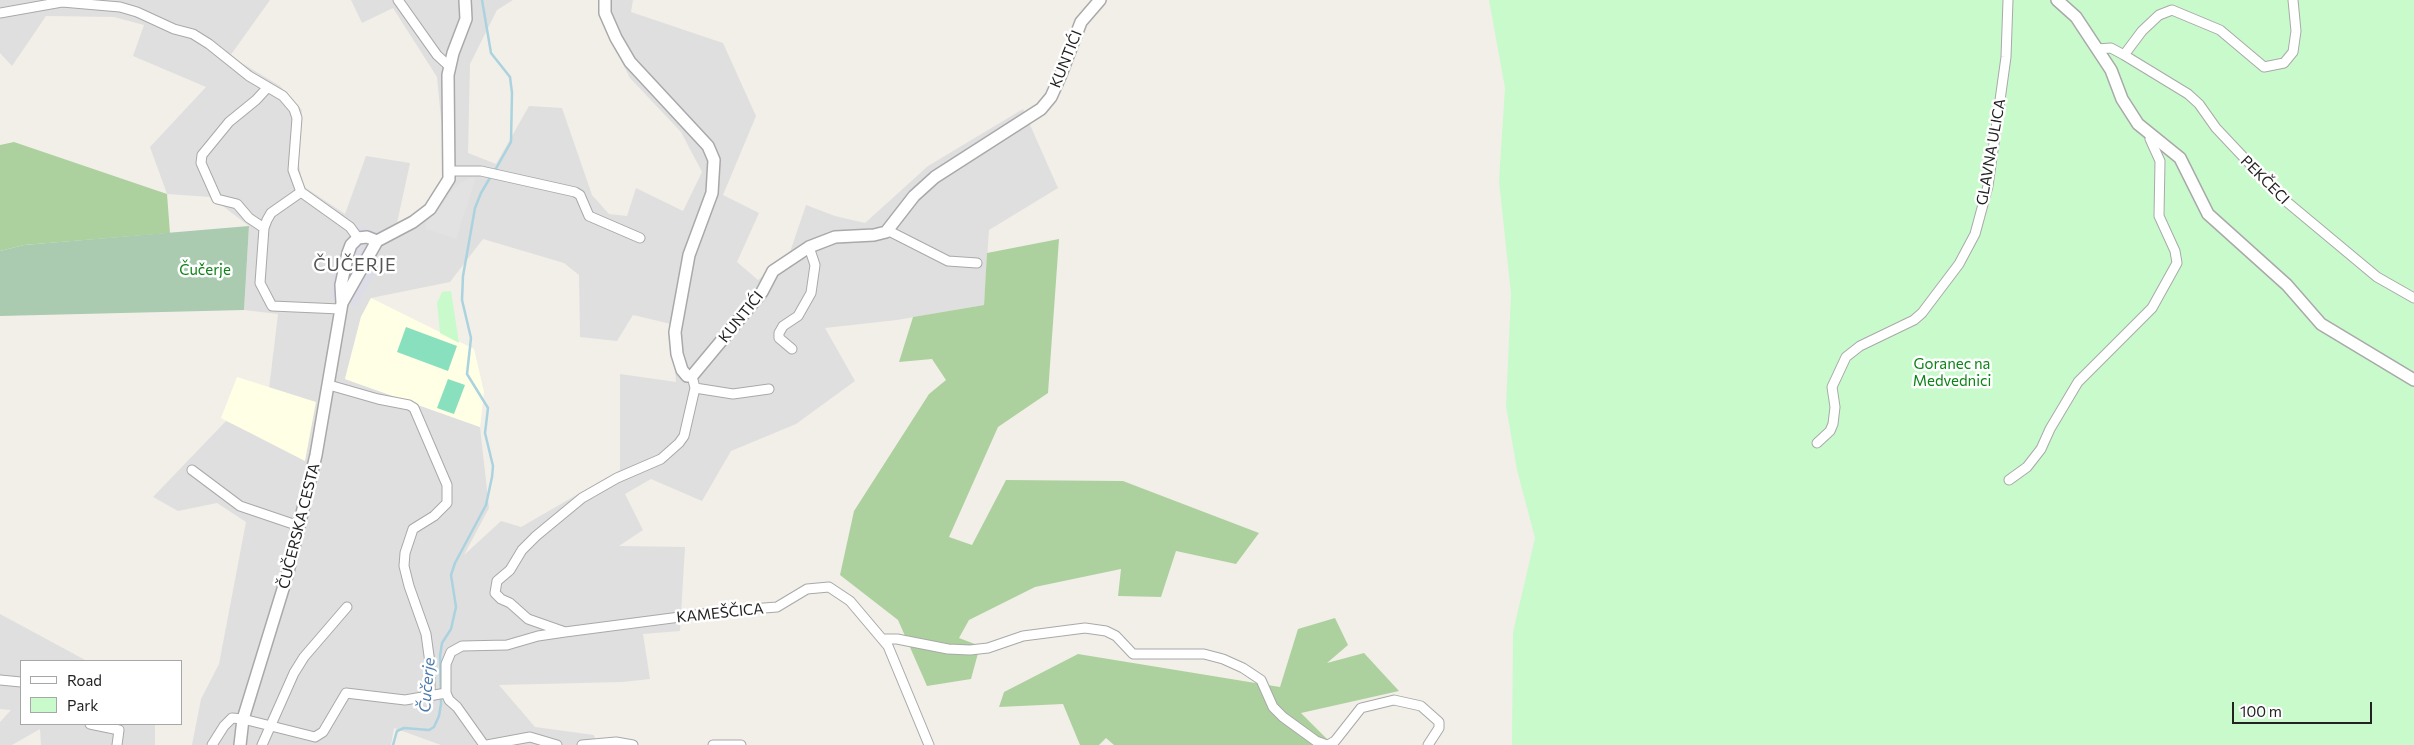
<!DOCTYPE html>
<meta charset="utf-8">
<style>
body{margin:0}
#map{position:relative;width:2414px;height:745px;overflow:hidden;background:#f2efe9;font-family:Commissioner,sans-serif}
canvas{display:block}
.legend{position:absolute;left:20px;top:660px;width:162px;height:65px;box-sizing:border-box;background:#fff;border:1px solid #a7a7a7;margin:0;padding:6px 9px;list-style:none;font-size:15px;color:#222}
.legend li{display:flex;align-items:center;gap:10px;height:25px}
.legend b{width:25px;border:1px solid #a7a7a7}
.scale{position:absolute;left:2232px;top:702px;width:140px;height:22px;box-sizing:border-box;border:2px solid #222;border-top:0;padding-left:6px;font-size:15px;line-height:18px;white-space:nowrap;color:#222;-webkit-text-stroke:4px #fff;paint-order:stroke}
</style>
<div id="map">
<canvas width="2414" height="745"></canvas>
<ul class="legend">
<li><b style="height:6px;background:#fff"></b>Road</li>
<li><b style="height:14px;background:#c8facc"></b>Park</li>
</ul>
<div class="scale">100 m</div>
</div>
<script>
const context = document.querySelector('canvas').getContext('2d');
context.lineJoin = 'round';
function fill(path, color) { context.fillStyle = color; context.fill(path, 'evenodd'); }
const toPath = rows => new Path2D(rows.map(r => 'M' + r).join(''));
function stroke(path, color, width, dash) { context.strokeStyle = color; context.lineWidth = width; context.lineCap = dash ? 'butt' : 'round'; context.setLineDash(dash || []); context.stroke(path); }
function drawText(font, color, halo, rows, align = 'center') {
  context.font = font + ' Commissioner,sans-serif'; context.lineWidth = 5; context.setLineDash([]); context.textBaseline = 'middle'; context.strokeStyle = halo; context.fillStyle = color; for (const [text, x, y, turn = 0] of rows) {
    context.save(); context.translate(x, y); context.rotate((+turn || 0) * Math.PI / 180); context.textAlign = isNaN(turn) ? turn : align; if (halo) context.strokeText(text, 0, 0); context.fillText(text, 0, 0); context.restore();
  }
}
const residential = toPath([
 [0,0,270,0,230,56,280,86,302,110,298,160,303,186,345,214,366,156,410,163,397,223,420,210,445,181,445,160,437,77,393,8,362,23,351,0,513,0,497,10,470,64,468,153,496,164,529,106,562,108,592,195,609,214,627,216,636,188,683,211,702,172,681,132,630,78,601,21,600,0,633,0,631,12,723,43,756,116,723,195,759,213,737,262,758,280,788,258,806,205,835,216,865,223,928,166,1023,109,1058,188,989,230,984,305,897,320,825,328,855,381,796,424,731,451,702,501,651,479,625,494,643,530,619,546,685,547,680,631,643,634,650,679,622,682,499,685,535,727,594,735,597,745,441,745,394,728,391,745,192,745,201,699,219,664,246,522,217,503,178,511,153,497,226,421,301,456,269,389,278,314,244,310,249,226,211,197,167,194,150,147,206,87,133,56,144,25,114,17,46,16,12,66,0,53],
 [483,239,564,263,579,275,580,337,617,341,633,315,671,324,676,382,620,374,620,470,521,527,501,521,464,555,489,508,480,427,345,379,361,317,371,298,450,282],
 [0,614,87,661,21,661,21,724,155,724,155,745,41,745,40,729,12,745,0,745,0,722,11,710,0,709]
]);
const education = toPath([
 [371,298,474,349,484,392,480,427,345,379,361,317],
 [237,377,316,402,305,461,221,418]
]);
const forest = toPath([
 [14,142,167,194,170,233,24,245,0,251,0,145],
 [1059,239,1048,393,998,427,949,537,972,545,1006,480,1123,481,1259,533,1236,564,1176,551,1161,597,1118,596,1121,569,1035,587,969,620,959,638,980,646,971,679,927,686,898,620,840,575,854,511,929,394,946,380,932,359,899,362,913,317,984,305,987,253],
 [1335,618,1348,645,1327,663,1364,653,1399,691,1301,713,1333,745,1114,745,1106,738,1099,745,1080,745,1063,704,999,707,1004,692,1078,654,1280,687,1298,629]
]);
const cemetery = toPath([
 [249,226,244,310,0,316,0,251,24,245]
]);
const park = toPath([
 [1489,0,2414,0,2414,745,1512,745,1513,632,1535,538,1517,470,1506,406,1511,294,1499,181,1505,88],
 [451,291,459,343,440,333,437,303,442,292]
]);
const pitch = toPath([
 [406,327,457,346,448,371,397,352],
 [448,379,465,385,454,414,437,408]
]);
const parking = toPath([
 [472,177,476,178,456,239,426,229,426,221,437,212,455,186]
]);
const plaza = toPath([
 [358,226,384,233,384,243,377,259,377,270,356,307,330,299,332,284,343,243]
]);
const stream = toPath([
 [482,0,491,53,510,77,512,93,511,142,494,172],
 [393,745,397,731,404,728,429,730,434,727,439,716,441,704,440,656,442,643,451,629,456,607,451,575,455,563,486,505,492,477,493,466,485,433,488,408,467,374,471,338,462,300,463,276,475,208,481,193,491,176]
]);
const minor = toPath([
 [398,0,437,55,450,67],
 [0,13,62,2,120,7,137,12,174,29,193,34,209,44,249,76,283,96,294,109,297,118,293,170,301,192,350,227,358,238],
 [2097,49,2111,48,2124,55,2188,94,2199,104,2216,128,2281,197,2377,277,2414,298],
 [2124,55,2142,31,2159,15,2172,10,2220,30,2264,67,2284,63,2293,52,2296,31,2293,0],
 [450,171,481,171,575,192,580,195,589,216,640,238],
 [301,192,271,213,267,220,264,228,260,283,272,306,340,309],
 [264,228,249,218,237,204,217,199,201,163,202,155,229,122,256,100,268,87],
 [887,230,948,261,977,263],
 [792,349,779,338,779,333,783,326,798,316,811,293,815,265,809,247],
 [329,385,378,399,409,405,414,408,447,485,447,503,434,516,413,529,405,553,404,566,409,586,426,634,430,663,430,695],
 [695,388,733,394,769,389],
 [1817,443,1830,431,1833,424,1835,407,1832,387,1846,357,1860,346,1914,320,1922,313,1959,264,1975,234,1988,186,1996,129,2006,57,2008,0],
 [192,470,240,506,299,526],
 [2009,480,2027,467,2041,449,2050,429,2078,382,2152,308,2177,263,2175,251,2159,216,2160,161,2150,139,2151,135],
 [565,632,528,619,510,603,501,599,495,593,497,581,510,570,522,550,536,536,582,498,617,478,661,459,679,443,684,436,695,388,692,376],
 [883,639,897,639,948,649,970,650,988,648,1023,636,1085,628,1106,631,1116,636,1133,654,1204,654,1223,659,1243,668,1261,680,1273,707,1283,717,1316,741,1327,745],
 [0,680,21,682],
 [446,693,446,664,451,652,462,646,507,645,538,636,565,632,726,611,777,607,807,589,829,587,850,601,888,646,929,745],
 [90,724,119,730,117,745],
 [212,745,224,726,232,718,243,719,315,737,323,732,346,693,405,700,446,693,449,700,457,707,484,745],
 [262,745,294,673,304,657,347,607],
 [487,745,530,737,557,745],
 [582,745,616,742,633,745],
 [713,745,741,745],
 [1328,745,1335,741,1361,708,1394,700,1421,706,1439,722,1439,728,1428,745]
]);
const tertiary = toPath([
 [605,0,605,13,616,38,630,62,708,146,714,160,712,193,689,255,675,332,677,354,682,370,687,376,692,376,762,292,773,271,809,247,835,237,874,235,886,232,914,196,935,177,1041,109,1051,97,1060,77,1081,22,1100,0],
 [2057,0,2076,17,2111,70,2122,99,2138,124,2180,158,2208,214,2287,285,2321,324,2414,380],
 [342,303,377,241,413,222,430,209,449,179,448,75,453,53,466,19,465,0],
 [240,745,243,719,287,576,316,455,342,303,341,285,348,253,351,245,358,238,367,237,377,241]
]);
const streetNames = [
 ["KUNTIĆI",1066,59,-68],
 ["GLAVNA ULICA",1991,152,-80],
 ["PEKČECI",2265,180,45],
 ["KUNTIĆI",741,317,-51],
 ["ČUČERSKA CESTA",299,526,-76],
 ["KAMEŠČICA",720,613,-6]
];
const parkNames = [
 ["Čučerje",205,270],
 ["Goranec na",1952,364],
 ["Medvednici",1952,381]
];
const waterNames = [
 ["Čučerje",427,685,-85]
];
const quarterNames = [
 ["ČUČERJE",355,265]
];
fill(residential, '#e0dfdf');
fill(education, '#ffffe5');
fill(forest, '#add19e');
fill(cemetery, '#aacbaf');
fill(park, '#c8facc');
fill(pitch, '#88e0be');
fill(parking, '#e2e2e2');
fill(plaza, '#dddde8');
stroke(stream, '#aad3df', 2.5);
stroke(minor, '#a9a9a9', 11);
stroke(tertiary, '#a9a9a9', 14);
stroke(minor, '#fff', 9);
stroke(tertiary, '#fff', 11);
drawText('15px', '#222', '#fff', streetNames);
drawText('15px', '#0c8416', '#fff', parkNames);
drawText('italic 16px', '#4a7aab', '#fff', waterNames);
context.letterSpacing = '1px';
drawText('18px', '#555', '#fff', quarterNames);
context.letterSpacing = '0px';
</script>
